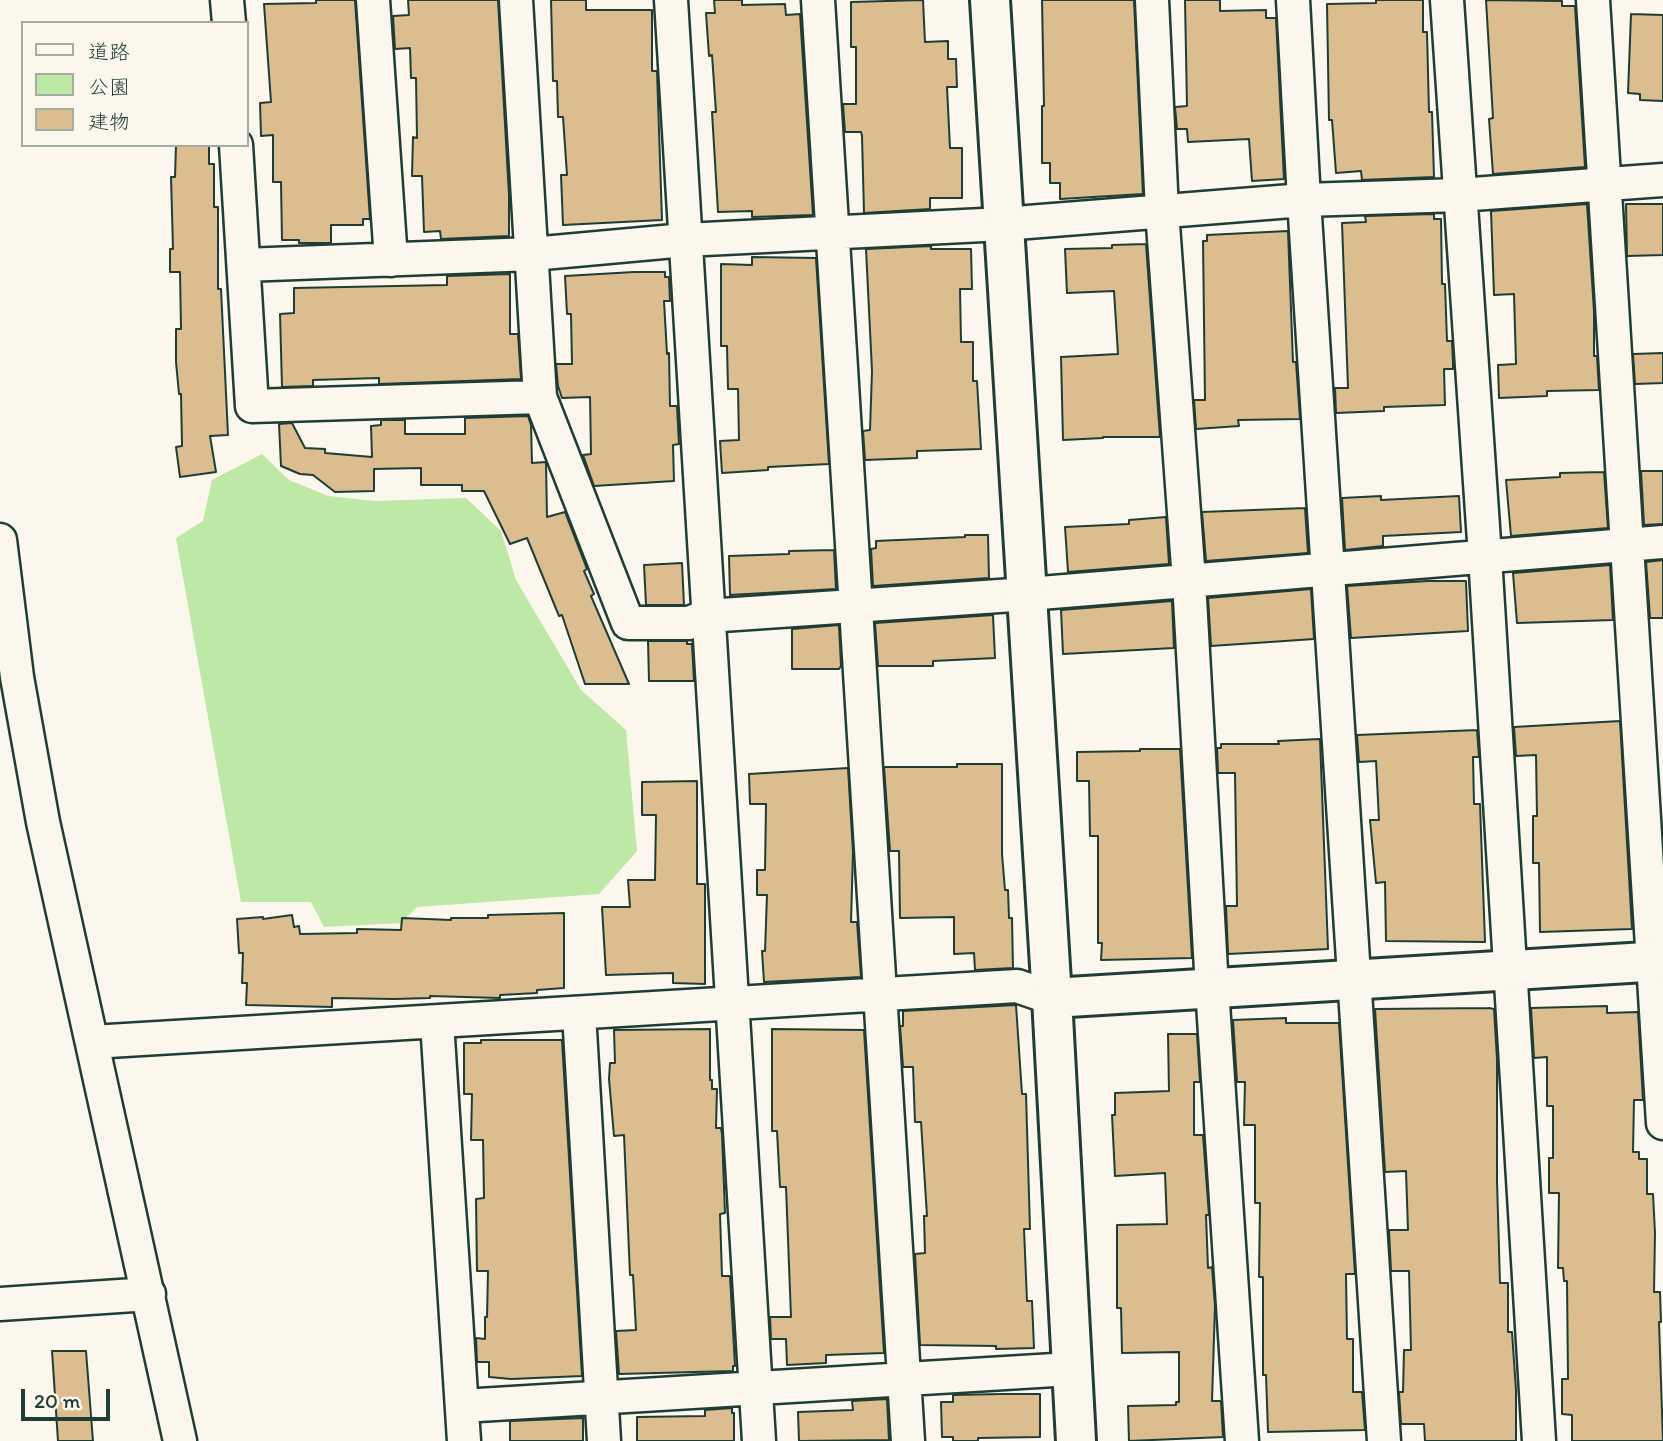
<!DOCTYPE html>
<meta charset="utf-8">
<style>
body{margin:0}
#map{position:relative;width:1663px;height:1441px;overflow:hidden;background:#fbf7ec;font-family:Itim,"Klee One",sans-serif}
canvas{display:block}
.legend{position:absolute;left:21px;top:21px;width:228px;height:126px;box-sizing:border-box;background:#fbf7ec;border:2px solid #a3ada2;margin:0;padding:9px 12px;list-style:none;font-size:21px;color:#1f3d34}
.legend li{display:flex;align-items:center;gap:14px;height:35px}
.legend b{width:35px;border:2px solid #a3ada2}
.scale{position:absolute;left:21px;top:1389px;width:89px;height:32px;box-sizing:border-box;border:4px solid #1f3d34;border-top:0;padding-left:9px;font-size:21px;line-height:24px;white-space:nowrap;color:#1f3d34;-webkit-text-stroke:5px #fbf7ec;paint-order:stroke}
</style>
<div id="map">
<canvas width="1663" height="1441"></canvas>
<ul class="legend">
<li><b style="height:9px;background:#fbf7ec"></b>道路</li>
<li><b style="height:19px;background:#bde8a5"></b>公園</li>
<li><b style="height:19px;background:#dbbd8f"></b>建物</li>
</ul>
<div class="scale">20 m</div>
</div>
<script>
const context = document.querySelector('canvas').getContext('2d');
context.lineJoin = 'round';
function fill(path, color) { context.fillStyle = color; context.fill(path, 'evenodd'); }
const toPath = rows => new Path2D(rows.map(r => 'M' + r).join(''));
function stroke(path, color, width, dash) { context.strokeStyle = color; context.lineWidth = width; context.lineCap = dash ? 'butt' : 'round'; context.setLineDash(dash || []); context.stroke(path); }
const green = toPath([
 [262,454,289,480,328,496,374,501,466,498,501,531,516,580,581,690,626,730,637,851,599,894,417,907,401,923,324,927,311,902,241,902,176,538,203,521,212,480]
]);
const building = toPath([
 [316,0,355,0,370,219,363,219,363,225,331,225,331,243,299,243,299,240,282,240,281,182,273,182,273,135,261,136,260,103,271,102,264,4,316,3,316,0],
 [408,0,498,0,509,195,509,236,441,239,440,231,424,232,422,176,412,176,413,137,417,138,416,78,411,78,410,48,395,49,393,16,409,15,408,0],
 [551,0,586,0,586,10,652,10,652,71,657,71,662,220,563,225,561,175,567,175,563,117,558,117,557,81,553,81,551,0],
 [714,0,742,0,742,5,785,4,786,15,800,14,813,215,752,217,752,211,718,212,712,112,716,112,712,55,709,56,706,13,715,13,714,0],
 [923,0,925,42,948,41,948,59,956,59,957,87,947,87,950,148,962,148,962,198,930,198,930,209,864,213,862,136,861,132,845,132,843,104,856,104,856,47,851,47,851,2,923,0],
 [1042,0,1134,0,1143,194,1060,199,1060,183,1050,183,1050,163,1042,163,1042,106,1044,106,1042,0],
 [1185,0,1220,0,1220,11,1266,10,1266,18,1276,18,1284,179,1252,181,1249,139,1188,142,1187,129,1177,129,1175,107,1187,106,1185,0],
 [1376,0,1423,0,1423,32,1427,32,1429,112,1432,112,1434,177,1362,180,1361,171,1336,173,1332,120,1329,120,1327,4,1376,3,1376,0],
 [1486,0,1562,1,1562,6,1575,6,1585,167,1493,174,1489,119,1493,118,1486,0],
 [1631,14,1663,15,1663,101,1640,100,1640,94,1628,93,1631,14],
 [176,145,209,145,209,164,214,164,214,207,218,207,218,289,221,289,228,435,210,436,216,472,180,477,176,447,182,446,181,394,179,394,176,362,176,329,181,329,180,272,170,272,170,249,173,249,171,177,175,177,176,145],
 [1587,204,1594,311,1594,356,1597,356,1599,390,1547,391,1547,396,1499,398,1498,365,1516,364,1514,294,1494,295,1491,211,1587,204],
 [1626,204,1663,204,1663,255,1627,256,1626,204],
 [1434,214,1434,219,1441,219,1442,284,1445,284,1447,341,1452,341,1453,363,1453,369,1444,369,1445,405,1384,407,1384,411,1336,413,1335,388,1348,388,1342,223,1366,222,1365,216,1434,214],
 [1288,231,1293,362,1296,362,1300,419,1238,420,1239,426,1196,429,1194,400,1205,400,1203,241,1207,241,1207,235,1288,231],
 [1146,244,1160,437,1103,437,1103,438,1063,440,1061,357,1118,354,1114,291,1067,293,1065,249,1112,248,1112,245,1146,244],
 [931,246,931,249,971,249,972,289,960,289,961,342,973,342,973,381,977,381,981,449,917,451,917,458,865,460,863,431,870,430,872,371,866,249,931,246],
 [752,257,816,258,829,464,768,467,768,470,722,473,720,441,739,440,738,389,728,389,727,346,721,346,721,264,752,265,752,257],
 [634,272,665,272,665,277,669,277,670,301,664,301,667,354,669,353,670,406,677,406,679,444,673,445,674,481,594,486,583,455,591,454,590,397,562,398,558,386,556,364,572,364,571,314,567,314,565,276,634,272],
 [510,274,510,334,518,334,521,379,379,384,379,378,313,380,313,386,282,387,280,314,294,313,294,288,447,285,447,276,510,274],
 [1663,353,1663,383,1635,384,1633,354,1663,353],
 [528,416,531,425,532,463,546,462,547,517,565,512,587,569,584,571,594,594,591,596,629,684,585,684,562,615,559,616,527,538,510,544,484,491,462,491,462,485,421,485,421,468,374,469,374,491,335,492,313,475,300,474,281,466,279,424,292,423,305,448,325,449,325,453,372,457,371,426,381,425,381,420,405,420,405,434,465,434,465,418,528,416],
 [1641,471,1663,471,1663,524,1644,525,1641,471],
 [1604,472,1608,528,1511,536,1506,480,1560,477,1560,473,1604,472],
 [1381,496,1381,500,1459,496,1461,532,1383,536,1383,546,1345,550,1342,498,1381,496],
 [1305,508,1308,553,1206,561,1202,512,1305,508],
 [1166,517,1169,564,1068,572,1065,527,1129,524,1129,520,1166,517],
 [965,535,988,535,989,578,873,586,871,549,876,548,876,541,965,537,965,535],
 [834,550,836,589,730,595,729,556,789,554,789,551,834,550],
 [1663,560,1663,618,1650,618,1646,562,1663,560],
 [682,563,684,605,646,605,644,565,682,563],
 [1610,565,1613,620,1517,623,1513,573,1610,565],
 [1428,581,1466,581,1468,631,1351,638,1347,586,1428,581],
 [1311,589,1314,639,1211,646,1208,598,1311,589],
 [1172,601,1174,648,1063,654,1061,610,1172,601],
 [993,615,995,658,933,661,933,666,878,666,875,623,993,615],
 [839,625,841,666,839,669,792,669,792,629,839,625],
 [648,641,687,641,687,644,692,644,694,681,649,681,648,641],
 [1620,721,1632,929,1540,932,1539,863,1533,863,1533,816,1537,816,1536,755,1516,756,1514,727,1620,721],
 [1477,730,1479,757,1473,757,1474,804,1480,804,1485,942,1386,941,1385,882,1376,883,1370,820,1379,820,1376,761,1359,762,1357,735,1477,730],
 [1320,739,1328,949,1228,954,1226,906,1237,906,1235,773,1218,773,1217,748,1221,748,1221,744,1279,744,1278,741,1320,739],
 [1140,749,1180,749,1192,958,1101,960,1102,943,1098,943,1098,836,1090,836,1089,781,1077,781,1077,752,1140,751,1140,749],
 [957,764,1002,764,1002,854,1005,890,1008,890,1009,918,1012,918,1013,968,975,970,974,953,954,954,954,917,900,918,899,851,890,851,884,767,957,767,957,764],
 [848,768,853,852,851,922,857,922,861,977,764,982,762,951,765,951,767,895,757,895,757,870,765,870,766,804,750,804,749,774,848,768],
 [697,781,697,884,705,884,705,984,673,983,673,973,606,975,602,907,630,907,628,880,655,880,656,815,642,815,642,782,697,781],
 [564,913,564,988,537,990,537,993,500,995,500,998,430,996,430,998,394,999,332,998,332,1007,246,1005,247,983,242,983,243,953,239,953,237,919,263,917,263,919,292,915,294,927,299,926,300,934,357,933,357,929,401,930,402,918,451,920,451,918,488,918,488,915,564,913],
 [1016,1005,1022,1094,1026,1094,1030,1229,1024,1229,1027,1301,1032,1301,1034,1348,996,1349,996,1346,920,1345,915,1254,925,1253,924,1216,927,1216,921,1122,915,1122,913,1067,903,1067,900,1026,903,1026,903,1011,1016,1005],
 [1607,1006,1607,1013,1638,1012,1643,1100,1634,1100,1633,1152,1639,1152,1639,1159,1647,1159,1647,1194,1653,1194,1655,1233,1654,1292,1660,1292,1661,1322,1659,1322,1663,1441,1572,1441,1572,1415,1562,1414,1562,1379,1568,1379,1567,1281,1564,1281,1563,1268,1558,1268,1559,1193,1549,1193,1549,1158,1553,1158,1553,1106,1547,1106,1547,1057,1534,1058,1531,1008,1607,1006],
 [1489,1008,1494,1009,1497,1059,1497,1181,1500,1283,1508,1283,1508,1332,1512,1332,1516,1390,1516,1441,1425,1441,1424,1424,1401,1424,1399,1392,1403,1392,1404,1350,1411,1350,1409,1271,1391,1271,1389,1230,1408,1230,1406,1171,1385,1172,1375,1009,1489,1008],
 [1286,1018,1286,1023,1339,1023,1355,1274,1346,1274,1347,1339,1353,1339,1353,1392,1362,1392,1365,1430,1268,1432,1266,1375,1263,1375,1263,1277,1259,1277,1260,1203,1255,1203,1255,1125,1244,1125,1245,1082,1237,1082,1233,1020,1286,1018],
 [710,1029,710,1080,712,1080,712,1089,717,1089,716,1128,721,1128,722,1134,725,1213,720,1214,722,1276,730,1276,735,1366,733,1366,733,1371,619,1374,616,1331,636,1330,633,1275,630,1275,624,1135,614,1136,609,1079,610,1063,615,1063,614,1030,710,1029],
 [772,1029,864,1030,884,1353,826,1355,826,1363,787,1365,786,1339,771,1339,770,1317,791,1317,786,1187,780,1187,777,1131,772,1131,772,1029],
 [1168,1034,1197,1034,1200,1082,1194,1082,1194,1135,1203,1135,1209,1215,1206,1215,1208,1268,1212,1267,1215,1306,1212,1401,1221,1401,1223,1437,1129,1441,1128,1406,1176,1405,1176,1402,1179,1402,1179,1352,1122,1353,1121,1308,1117,1308,1117,1225,1167,1224,1165,1173,1115,1176,1112,1115,1115,1115,1115,1093,1169,1091,1168,1034],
 [481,1040,562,1040,582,1376,511,1379,489,1377,489,1362,477,1362,476,1338,485,1339,485,1317,487,1317,488,1271,477,1271,476,1199,484,1198,483,1140,471,1140,472,1094,464,1094,464,1043,481,1043,481,1040],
 [52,1351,86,1351,93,1441,58,1441,52,1351],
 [1002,1394,1040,1394,1040,1437,978,1438,978,1441,953,1441,953,1437,942,1437,941,1402,953,1402,953,1395,1002,1394],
 [887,1399,889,1440,799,1441,798,1412,853,1410,852,1401,887,1399],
 [732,1408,732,1413,734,1413,734,1441,637,1441,637,1417,705,1416,705,1410,732,1408],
 [583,1418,583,1441,510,1441,510,1421,583,1418]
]);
const minor = toPath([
 [227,0,229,23],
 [373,0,391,260],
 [516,0,540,397],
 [671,0,759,1441],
 [818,0,908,1441],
 [1152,0,1162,211,1189,581,1212,988,1242,1441],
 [1293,0,1304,200,1384,1441],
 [1447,0,1485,556,1539,1441],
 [1593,0,1663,1123],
 [236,145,252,406,540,397,628,623,689,623,707,616,1028,594,1663,542],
 [244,265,532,254,685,240,1003,224,1304,200,1459,195,1663,180],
 [0,540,17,677,43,822,180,1441],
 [579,1013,604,1441],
 [437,1022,464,1441],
 [92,1042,1017,986,1052,998],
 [0,1304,149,1294],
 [462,1406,1071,1369]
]);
const tertiary = toPath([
 [990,0,1052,998,1076,1441],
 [1052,998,1663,961]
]);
fill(green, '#bde8a5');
fill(building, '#dbbd8f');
stroke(building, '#1f3d34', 2);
stroke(minor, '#1f3d34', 37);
stroke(tertiary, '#1f3d34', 44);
stroke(minor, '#fbf7ec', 32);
stroke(tertiary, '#fbf7ec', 38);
</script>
